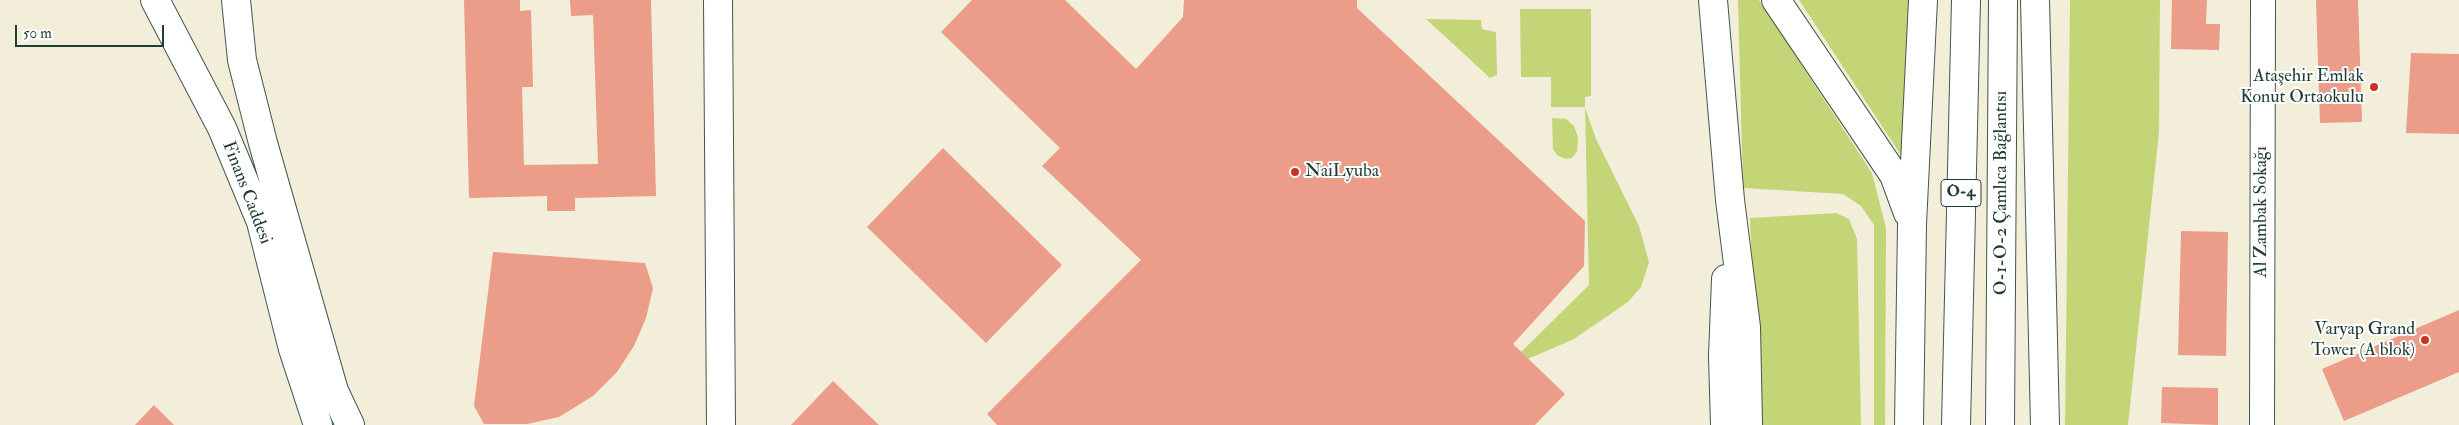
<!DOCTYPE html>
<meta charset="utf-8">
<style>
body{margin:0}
#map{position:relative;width:2459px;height:425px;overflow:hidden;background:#f2eeda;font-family:"IM FELL Double Pica",serif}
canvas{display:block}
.scale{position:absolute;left:15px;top:25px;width:149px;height:22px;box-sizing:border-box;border:2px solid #1f3d34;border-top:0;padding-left:6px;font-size:15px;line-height:18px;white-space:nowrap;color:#1f3d34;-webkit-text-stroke:4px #fff;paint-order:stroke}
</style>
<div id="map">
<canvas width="2459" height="425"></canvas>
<div class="scale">50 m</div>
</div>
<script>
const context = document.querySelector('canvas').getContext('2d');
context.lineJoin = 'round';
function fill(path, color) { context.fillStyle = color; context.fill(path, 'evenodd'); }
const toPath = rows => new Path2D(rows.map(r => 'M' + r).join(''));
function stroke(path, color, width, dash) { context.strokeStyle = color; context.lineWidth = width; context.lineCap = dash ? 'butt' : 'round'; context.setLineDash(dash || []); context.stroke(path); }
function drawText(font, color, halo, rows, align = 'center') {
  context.font = font + ' "IM FELL Double Pica",serif'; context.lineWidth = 4; context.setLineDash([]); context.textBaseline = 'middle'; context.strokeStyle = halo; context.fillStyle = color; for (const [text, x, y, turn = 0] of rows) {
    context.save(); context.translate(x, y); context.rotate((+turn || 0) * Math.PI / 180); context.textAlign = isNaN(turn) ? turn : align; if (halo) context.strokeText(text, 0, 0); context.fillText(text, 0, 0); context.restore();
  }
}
const green = toPath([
 [1738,0,1759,0,1872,173,1886,228,1885,425,1874,425,1874,225,1861,206,1843,194,1743,188],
 [1799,0,1909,0,1901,155],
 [2070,0,2160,0,2159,132,2128,425,2065,425],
 [1520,9,1591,9,1591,96,1585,97,1585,107,1596,139,1639,226,1649,262,1641,287,1628,302,1574,339,1523,361,1520,353,1589,285,1585,107,1551,107,1551,77,1521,77],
 [1426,19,1481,20,1482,29,1496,32,1497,75,1490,78],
 [1552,118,1566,119,1574,126,1578,137,1577,152,1572,158,1565,159,1557,155,1553,149],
 [1836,213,1849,219,1857,239,1861,425,1758,425,1750,218]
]);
const building = toPath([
 [464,0,520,0,520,11,531,10,533,87,522,87,524,165,598,164,593,15,571,16,570,0,651,0,656,196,575,198,575,211,547,211,547,196,469,198],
 [972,0,1065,0,1136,69,1183,17,1184,0,1357,0,1357,8,1585,221,1584,266,1513,344,1565,394,1535,425,997,425,987,414,1141,260,1042,166,1060,148,941,32],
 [2172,0,2207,0,2206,24,2220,24,2219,50,2171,49],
 [2316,0,2358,0,2362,122,2320,123],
 [2411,53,2459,54,2459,134,2406,133],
 [943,148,1062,265,986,343,867,227],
 [2181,231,2228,232,2226,356,2178,355],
 [493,252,645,263,653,288,646,318,634,346,617,372,593,396,559,417,527,424,484,424,474,406],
 [2459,310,2459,372,2344,421,2322,369],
 [833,381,879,425,791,425],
 [2162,387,2218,388,2218,425,2161,423],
 [154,405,174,425,135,425]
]);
const minor = toPath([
 [2262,425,2263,0]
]);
const tertiary = toPath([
 [155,0,222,128,261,222,293,349,318,425],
 [236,0,242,60,263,143,334,391,350,425]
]);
const secondary = toPath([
 [718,0,721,425],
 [1713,0,1730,200,1746,327,1748,425],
 [1725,425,1723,356,1726,279]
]);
const trunk = toPath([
 [1776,0,1894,175,1908,213],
 [2035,0,2045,425],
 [1909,425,1912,224,1923,0],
 [1956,425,1966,0],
 [2000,425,2003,0]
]);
const markers = [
 [2374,87,5,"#c8321e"],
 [1295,172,5,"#c8321e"],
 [2425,340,5,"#c8321e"]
];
const shields = [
 [1961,193,40]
];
const shieldNames = [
 ["O-4",1961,193]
];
const poiNames = [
 ["Ataşehir Emlak",2364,77],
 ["Konut Ortaokulu",2364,98],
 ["NaiLyuba",1305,172,"left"],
 ["Varyap Grand",2415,330],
 ["Tower (A blok)",2415,351]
];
const streetNames = [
 ["Finans Caddesi",246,193,69],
 ["O-1-O-2 Çamlıca Bağlantısı",2002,193,-90],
 ["Al Zambak Sokağı",2262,212,-90]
];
fill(green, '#c4d577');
fill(building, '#ec9d89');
stroke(minor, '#3f584d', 26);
stroke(tertiary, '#3f584d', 30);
stroke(secondary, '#3f584d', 30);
stroke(trunk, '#3f584d', 30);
stroke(minor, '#fff', 24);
stroke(tertiary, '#fff', 28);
stroke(secondary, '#fff', 28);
stroke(trunk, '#fff', 28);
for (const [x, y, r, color] of markers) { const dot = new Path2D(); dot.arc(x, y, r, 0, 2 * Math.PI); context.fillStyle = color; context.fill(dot); stroke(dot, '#fff', 2); }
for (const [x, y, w] of shields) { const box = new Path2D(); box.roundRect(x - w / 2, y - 13.5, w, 27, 4); context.fillStyle = '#fff'; context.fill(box); stroke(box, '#1f3d34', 1); }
drawText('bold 16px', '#1f3d34', null, shieldNames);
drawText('18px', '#1f3d34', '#fff', poiNames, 'right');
drawText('18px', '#1f3d34', '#fff', streetNames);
</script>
